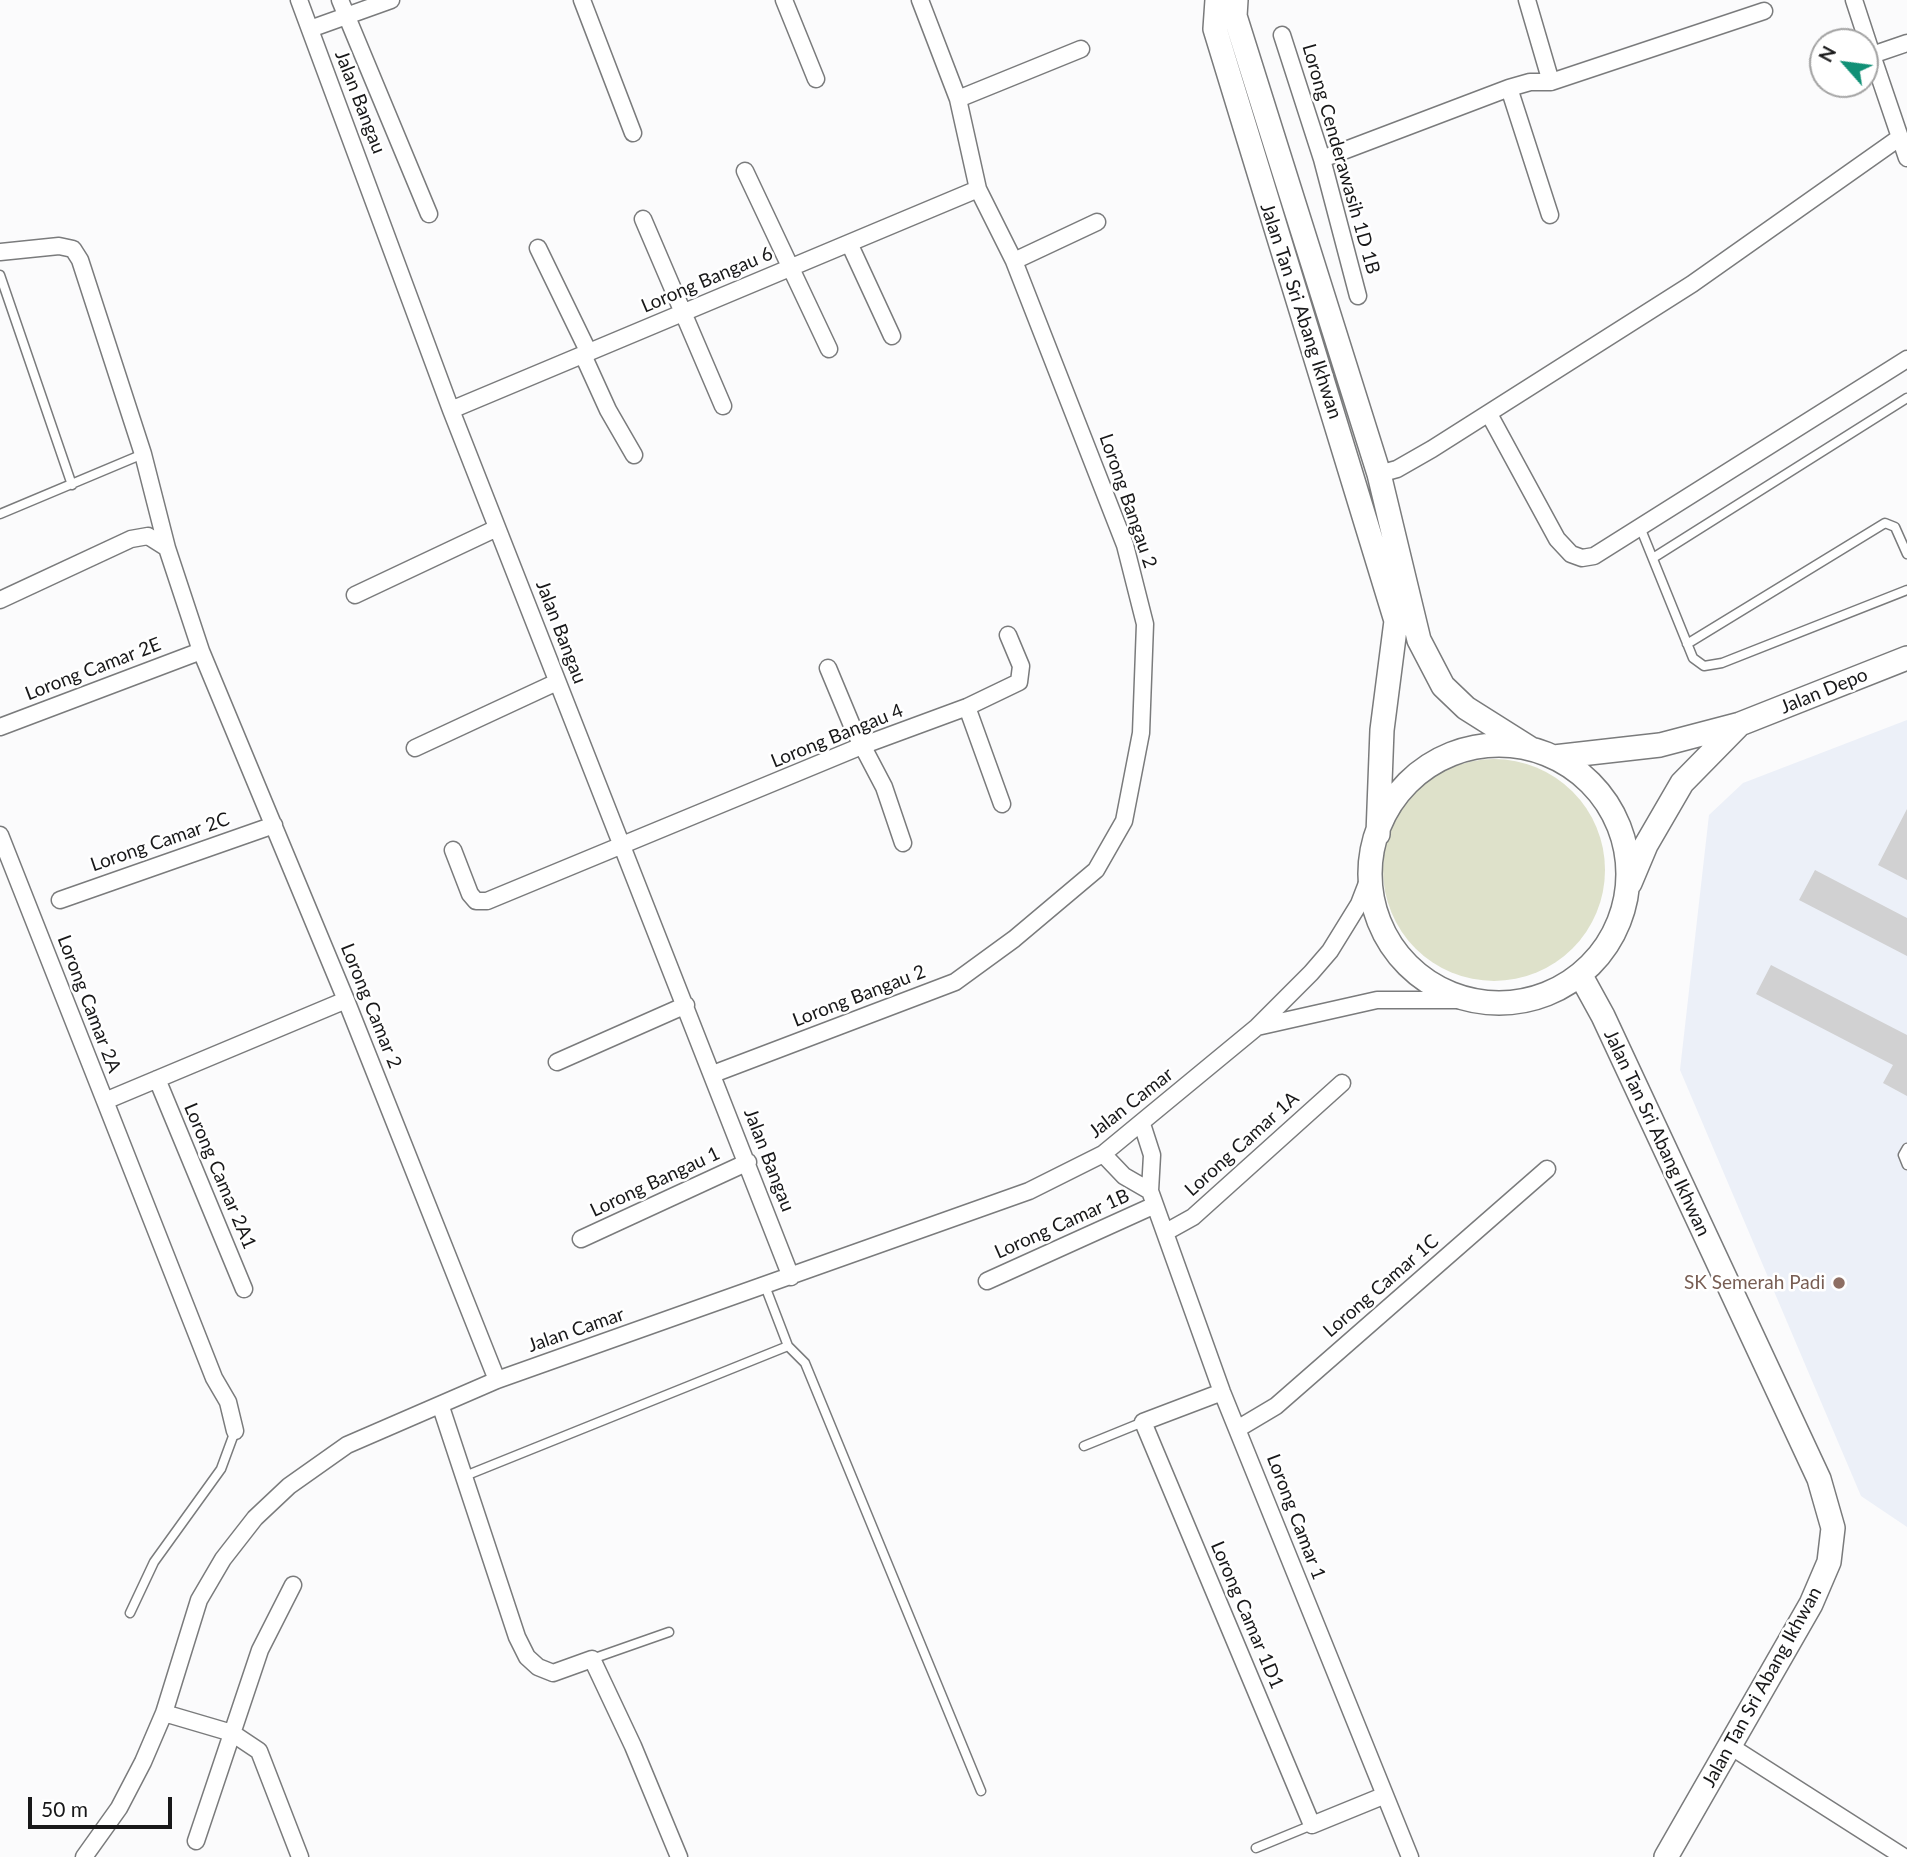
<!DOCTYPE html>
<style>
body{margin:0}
#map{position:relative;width:1907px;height:1857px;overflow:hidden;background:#fbfbfc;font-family:Lato,sans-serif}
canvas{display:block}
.north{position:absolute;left:1809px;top:28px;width:70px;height:70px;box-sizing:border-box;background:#fff;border:2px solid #a3a3a3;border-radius:50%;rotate:298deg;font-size:19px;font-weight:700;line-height:28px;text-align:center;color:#181819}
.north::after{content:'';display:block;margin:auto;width:24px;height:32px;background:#109076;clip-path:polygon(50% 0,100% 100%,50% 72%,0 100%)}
.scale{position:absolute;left:28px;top:1797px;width:144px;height:32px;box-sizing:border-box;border:4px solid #181819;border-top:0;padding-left:9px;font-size:21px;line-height:24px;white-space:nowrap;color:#181819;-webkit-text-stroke:5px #fff;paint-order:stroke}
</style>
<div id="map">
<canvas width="1907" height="1857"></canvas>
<div class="north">N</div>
<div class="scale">50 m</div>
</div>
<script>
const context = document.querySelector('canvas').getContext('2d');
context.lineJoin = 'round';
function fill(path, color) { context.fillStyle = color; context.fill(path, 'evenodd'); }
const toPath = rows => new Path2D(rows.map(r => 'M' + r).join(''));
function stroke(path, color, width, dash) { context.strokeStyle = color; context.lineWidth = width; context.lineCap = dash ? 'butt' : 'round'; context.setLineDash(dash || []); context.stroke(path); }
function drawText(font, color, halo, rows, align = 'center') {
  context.font = font + ' Lato,sans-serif'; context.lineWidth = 5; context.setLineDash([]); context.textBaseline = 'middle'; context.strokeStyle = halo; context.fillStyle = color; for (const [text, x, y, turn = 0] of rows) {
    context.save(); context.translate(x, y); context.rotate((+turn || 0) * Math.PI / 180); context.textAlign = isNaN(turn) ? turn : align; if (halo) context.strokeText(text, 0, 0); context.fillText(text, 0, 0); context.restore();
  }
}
const built = toPath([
 [1907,720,1907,1527,1861,1496,1680,1070,1709,815,1743,783]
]);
const green = toPath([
 '1383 870a111 111 0 1 1 222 0a111 111 0 1 1-222 0Z'
]);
const building = toPath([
 [1907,809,1907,880,1878,865],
 [1815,870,1907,918,1907,956,1799,900],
 [1771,965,1907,1035,1907,1096,1883,1083,1893,1065,1756,994]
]);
const lane = toPath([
 [0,275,72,485],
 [0,514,143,454],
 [1640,527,1693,658,1704,666,1722,663,1907,590],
 [1653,558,1907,398],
 [1687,644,1885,523,1895,527,1907,554],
 [1907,1148,1903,1155,1907,1165],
 [765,1286,788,1346,805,1363,981,1791],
 [1084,1446,1143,1422],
 [465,1476,788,1346],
 [130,1613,154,1562,221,1469,235,1431],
 [592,1659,669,1632],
 [1256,1848,1312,1825]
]);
const street = toPath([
 [299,0,451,410,791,1277],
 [340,0,429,214],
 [582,0,633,133],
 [784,0,816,79],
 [1527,0,1551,82],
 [1854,0,1872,55,1907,43],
 [310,29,391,0],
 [1282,35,1322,159,1358,296],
 [1872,55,1907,158],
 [1509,88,1550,215],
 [958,99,1081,49],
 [1322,159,1509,88,1530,82,1551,82,1764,11],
 [745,171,829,349],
 [643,219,723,406],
 [849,243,892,336],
 [538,248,589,353],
 [0,252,59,246,73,249,80,260,143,454,167,548],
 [1014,261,1097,222],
 [583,355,608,410,634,455],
 [451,410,978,189],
 [1489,414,1557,539,1571,554,1582,558,1594,556,1907,359],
 [1379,474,1397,469,1432,449,1692,284,1899,138],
 [355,595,497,528],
 [0,600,131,539,148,536,167,548,201,651,346,1000,497,1380],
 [828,668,853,728,884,787,903,843],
 [967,707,1002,804],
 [0,727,201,651],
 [415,748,557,682],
 [0,835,105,1101,346,1000],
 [453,850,470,894,476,901,487,901,864,745,967,707,1019,682,1021,666,1008,635],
 [60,900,274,825],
 [1257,1027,1377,1000,1471,1000],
 [557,1062,686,1005],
 [713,1074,955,982,1014,939,1096,870,1124,821,1141,733,1145,624,1125,545,1014,261,978,189,958,99,920,0],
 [157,1079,244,1289],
 [105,1101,214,1378,228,1402,235,1431],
 [1142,1124,1152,1155,1150,1191,1222,1392,1410,1857],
 [1103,1154,1124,1176,1150,1191],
 [1166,1232,1193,1217,1342,1083],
 [581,1239,748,1162],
 [987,1281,1155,1205],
 [1222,1392,1143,1422,1312,1825,1383,1796],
 [441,1407,517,1637,527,1657,538,1667,553,1673,592,1659,633,1746,679,1857],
 [1239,1428,1276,1406,1547,1169],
 [164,1713,232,1733,259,1751,300,1857],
 [1730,1746,1904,1857],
 [196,1841,260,1650,293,1585],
 [84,1857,119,1808,143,1762,164,1713,199,1600,223,1559,255,1518,289,1486,347,1445,497,1380,1029,1191,1103,1154,1257,1027,1311,973,1330,951,1359,904,1371,873]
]);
const secondary = toPath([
 [1217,0,1215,29,1396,621,1382,730,1378,834],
 [1236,0,1235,16,1379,474,1419,640,1443,686,1466,708,1531,749],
 '1370 874a129 129 0 1 1 258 0a129 129 0 1 1-258 0Z',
 [1554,757,1660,745,1740,724,1907,658],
 [1630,883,1646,845,1682,783,1738,726],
 [1581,976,1603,1016,1819,1479,1833,1528,1829,1562,1811,1604,1666,1857]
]);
const markers = [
 [1839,1283,7,"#8d6e63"]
];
const streetNames = [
 ["Jalan Bangau",360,102,69],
 ["Lorong Cenderawasih 1D 1B",1341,159,74],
 ["Lorong Bangau 6",707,280,-23],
 ["Jalan Tan Sri Abang Ikhwan",1301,311,72],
 ["Lorong Bangau 2",1128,501,71],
 ["Jalan Bangau",561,632,69],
 ["Lorong Camar 2E",93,669,-21],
 ["Jalan Depo",1824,691,-22],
 ["Lorong Bangau 4",837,736,-22],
 ["Lorong Camar 2C",160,842,-19],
 ["Lorong Bangau 2",859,996,-21],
 ["Lorong Camar 2A",89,1004,69],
 ["Lorong Camar 2",371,1006,68],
 ["Jalan Camar",1131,1103,-38],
 ["Jalan Tan Sri Abang Ikhwan",1657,1133,65],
 ["Lorong Camar 1A",1242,1144,-42],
 ["Jalan Bangau",769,1160,69],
 ["Lorong Camar 2A1",220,1176,67],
 ["Lorong Bangau 1",655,1182,-25],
 ["Lorong Camar 1B",1062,1224,-24],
 ["Lorong Camar 1C",1381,1286,-41],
 ["Jalan Camar",576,1330,-19],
 ["Lorong Camar 1",1296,1517,69],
 ["Lorong Camar 1D1",1247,1615,67],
 ["Jalan Tan Sri Abang Ikhwan",1762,1687,-61]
];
const educationNames = [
 ["SK Semerah Padi",1825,1283]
];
fill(built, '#ecf0f8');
fill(green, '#dee1ca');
fill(building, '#d1d1d2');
stroke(lane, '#7a7b7c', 11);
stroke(street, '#7a7b7c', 19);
stroke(secondary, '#7a7b7c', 26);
stroke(lane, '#fff', 8);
stroke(street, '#fff', 16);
stroke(secondary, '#fff', 23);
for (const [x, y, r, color] of markers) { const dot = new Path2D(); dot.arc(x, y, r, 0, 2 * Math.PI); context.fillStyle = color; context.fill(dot); stroke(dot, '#fff', 2.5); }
drawText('19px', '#181819', '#fff', streetNames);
drawText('19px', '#785e54', '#fff', educationNames, 'right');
</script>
